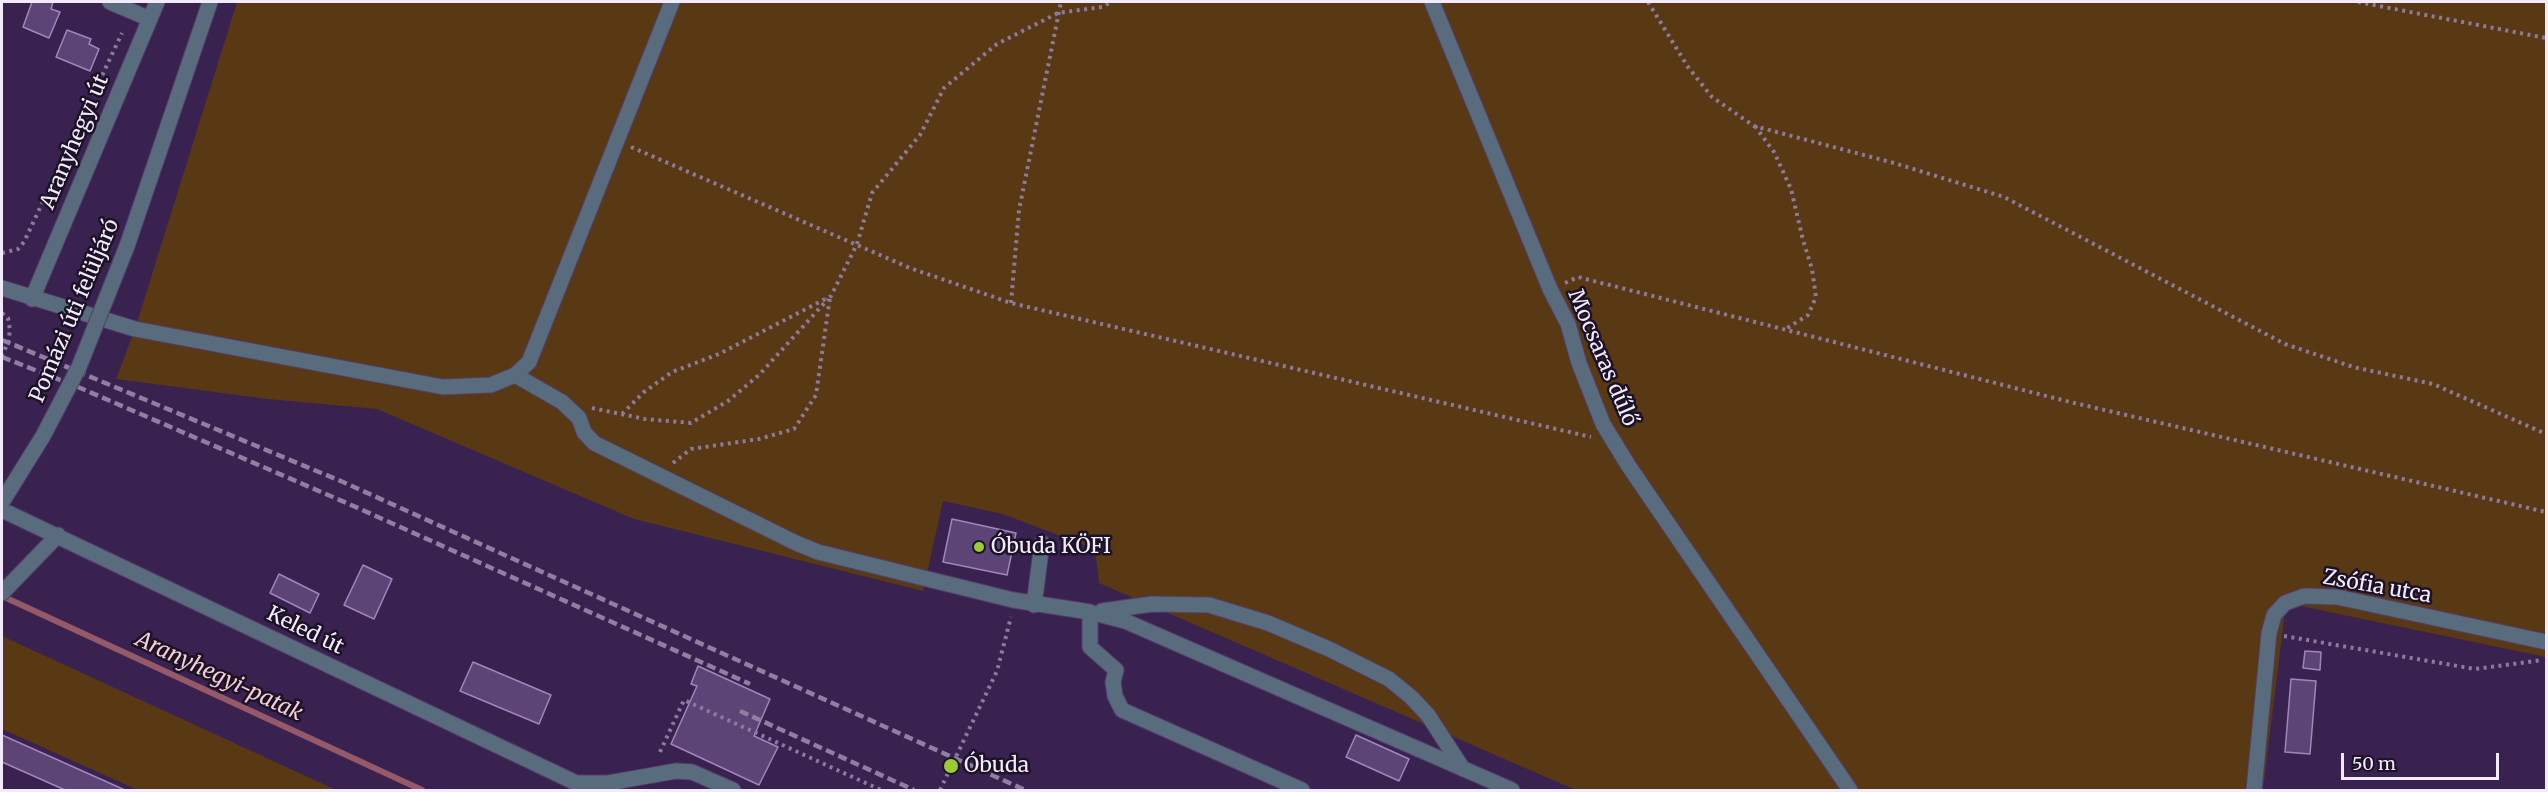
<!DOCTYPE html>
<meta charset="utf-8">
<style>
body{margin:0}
#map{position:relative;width:2548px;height:792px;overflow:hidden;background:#3a2250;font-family:Merriweather,serif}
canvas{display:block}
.frame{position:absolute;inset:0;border:3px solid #f3ebfd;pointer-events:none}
.scale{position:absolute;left:2341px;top:753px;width:158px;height:27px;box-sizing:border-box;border:3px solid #f3ebfd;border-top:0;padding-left:8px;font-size:18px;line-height:21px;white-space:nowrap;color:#f3ebfd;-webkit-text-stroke:4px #1c1226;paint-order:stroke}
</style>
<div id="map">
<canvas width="2548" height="792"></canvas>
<div class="frame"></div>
<div class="scale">50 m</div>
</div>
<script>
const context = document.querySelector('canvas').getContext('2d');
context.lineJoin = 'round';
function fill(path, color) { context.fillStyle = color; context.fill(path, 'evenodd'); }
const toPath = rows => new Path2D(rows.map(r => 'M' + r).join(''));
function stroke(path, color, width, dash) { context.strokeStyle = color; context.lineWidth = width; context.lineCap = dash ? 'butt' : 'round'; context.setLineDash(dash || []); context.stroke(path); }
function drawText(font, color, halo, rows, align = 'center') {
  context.font = font + ' Merriweather,serif'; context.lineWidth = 5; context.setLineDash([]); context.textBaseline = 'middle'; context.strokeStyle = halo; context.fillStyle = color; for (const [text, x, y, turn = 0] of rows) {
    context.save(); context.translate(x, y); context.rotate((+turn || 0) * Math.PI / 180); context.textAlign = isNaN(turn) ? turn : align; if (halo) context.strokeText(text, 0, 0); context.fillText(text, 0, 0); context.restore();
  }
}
const green = toPath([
 [237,2,2546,2,2546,657,2286,603,2263,790,1576,790,1099,583,1095,549,1003,514,943,501,923,591,634,519,377,409,268,399,116,379,135,329],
 [2,636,336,790,138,790,2,729]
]);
const stream = toPath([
 [2,596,422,790]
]);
const building = toPath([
 [32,2,53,2,51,9,60,12,49,38,23,27,32,2],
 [67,30,91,39,89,44,99,49,90,71,56,57,67,30],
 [952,519,1016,533,1007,575,943,562,952,519],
 [363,565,392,579,374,619,344,605,363,565],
 [279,574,319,594,310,613,270,593,279,574],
 [2305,651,2321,652,2320,670,2303,668,2305,651],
 [473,662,551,695,539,724,460,691,473,662],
 [698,666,770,699,754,736,778,747,759,785,671,744,697,686,691,684,698,666],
 [2291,679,2316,681,2310,754,2285,752,2291,679],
 [2,735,125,790,65,790,2,762,2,735],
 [1356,735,1409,759,1399,781,1346,757,1356,735]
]);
const path = toPath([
 [1648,2,1688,67,1712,97,1754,126,1894,163,2004,197,2285,344,2353,367,2433,384,2546,434],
 [2358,2,2546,38],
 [1755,126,1774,152,1791,189,1803,240,1812,269,1816,297,1808,315,1784,330],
 [631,147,910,268,1011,303,1591,437],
 [2,253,18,249,24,242,122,33],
 [1565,283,1578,277,2070,402,2546,512],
 [1011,303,1019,210,1061,2],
 [2,313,8,318,10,330,8,343,2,355],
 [592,408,645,419,691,423,728,401,759,375,828,299],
 [622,414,644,392,672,372,719,354,831,296,857,244,872,193,920,135,944,88,997,44,1058,13,1102,7,1111,2],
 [673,463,691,449,759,439,794,429,816,395,830,297],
 [2284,636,2475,669,2543,660],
 [660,752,684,700,881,790],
 [940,790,997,671,1011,617]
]);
const minor = toPath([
 [110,2,150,19],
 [1432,2,1550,289,1568,324,1579,363,1603,424,1628,465,1850,790],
 [156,161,210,2],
 [2,288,135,329,443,387,491,385,515,375,529,362,672,2],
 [32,299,157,2],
 [515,375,562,402,579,418,584,432,594,443,796,543,818,552,1013,600,1090,612,1125,621,1512,790],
 [2,510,591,790],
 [2,593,58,535],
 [1034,605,1042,543],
 [1102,611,1152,604,1209,605,1268,623,1329,649,1389,679,1411,697,1428,715,1463,769],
 [1090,612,1090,647,1116,670,1113,682,1115,696,1122,710,1302,790],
 [578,783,608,783,676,771,692,772,733,790],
 [2254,790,2269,633,2274,615,2285,603,2304,596,2337,597,2546,642]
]);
const rail = toPath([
 [2,340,343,482,1025,790],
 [2,357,78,387,349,504,750,684],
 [740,711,914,790]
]);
const minorBridge = toPath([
 [2,502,43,436,79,367,127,246,156,161]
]);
const markers = [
 [979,547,6,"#9bcb33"],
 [951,766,8,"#9bcb33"]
];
const streetNames = [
 ["Aranyhegyi út",75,142,-67],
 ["Pomázi úti felüljáró",75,311,-67],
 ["Mocsaras dűlő",1602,358,67],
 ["Zsófia utca",2377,587,10],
 ["Keled út",305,631,26]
];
const poiNames = [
 ["Óbuda KÖFI",991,547],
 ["Óbuda",964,766]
];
const waterNames = [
 ["Aranyhegyi-patak",219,677,25]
];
fill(green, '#593814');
stroke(stream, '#965967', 6);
fill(building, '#5d4476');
stroke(building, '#a086bc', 1.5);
stroke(minor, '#543e68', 17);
stroke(path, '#8c7b9c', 4, [3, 4.5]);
stroke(minor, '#586c7e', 15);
stroke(rail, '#8f7fa0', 4.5, [9, 4.5]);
stroke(minorBridge, '#543e68', 17, []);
stroke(minorBridge, '#586c7e', 15);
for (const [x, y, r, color] of markers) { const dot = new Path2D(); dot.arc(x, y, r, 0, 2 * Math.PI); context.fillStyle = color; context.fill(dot); stroke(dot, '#1c1226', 2); }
drawText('21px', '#f3ebfd', '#1c1226', streetNames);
drawText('21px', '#f3ebfd', '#1c1226', poiNames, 'left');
drawText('italic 22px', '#f5ced5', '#1c1226', waterNames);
</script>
